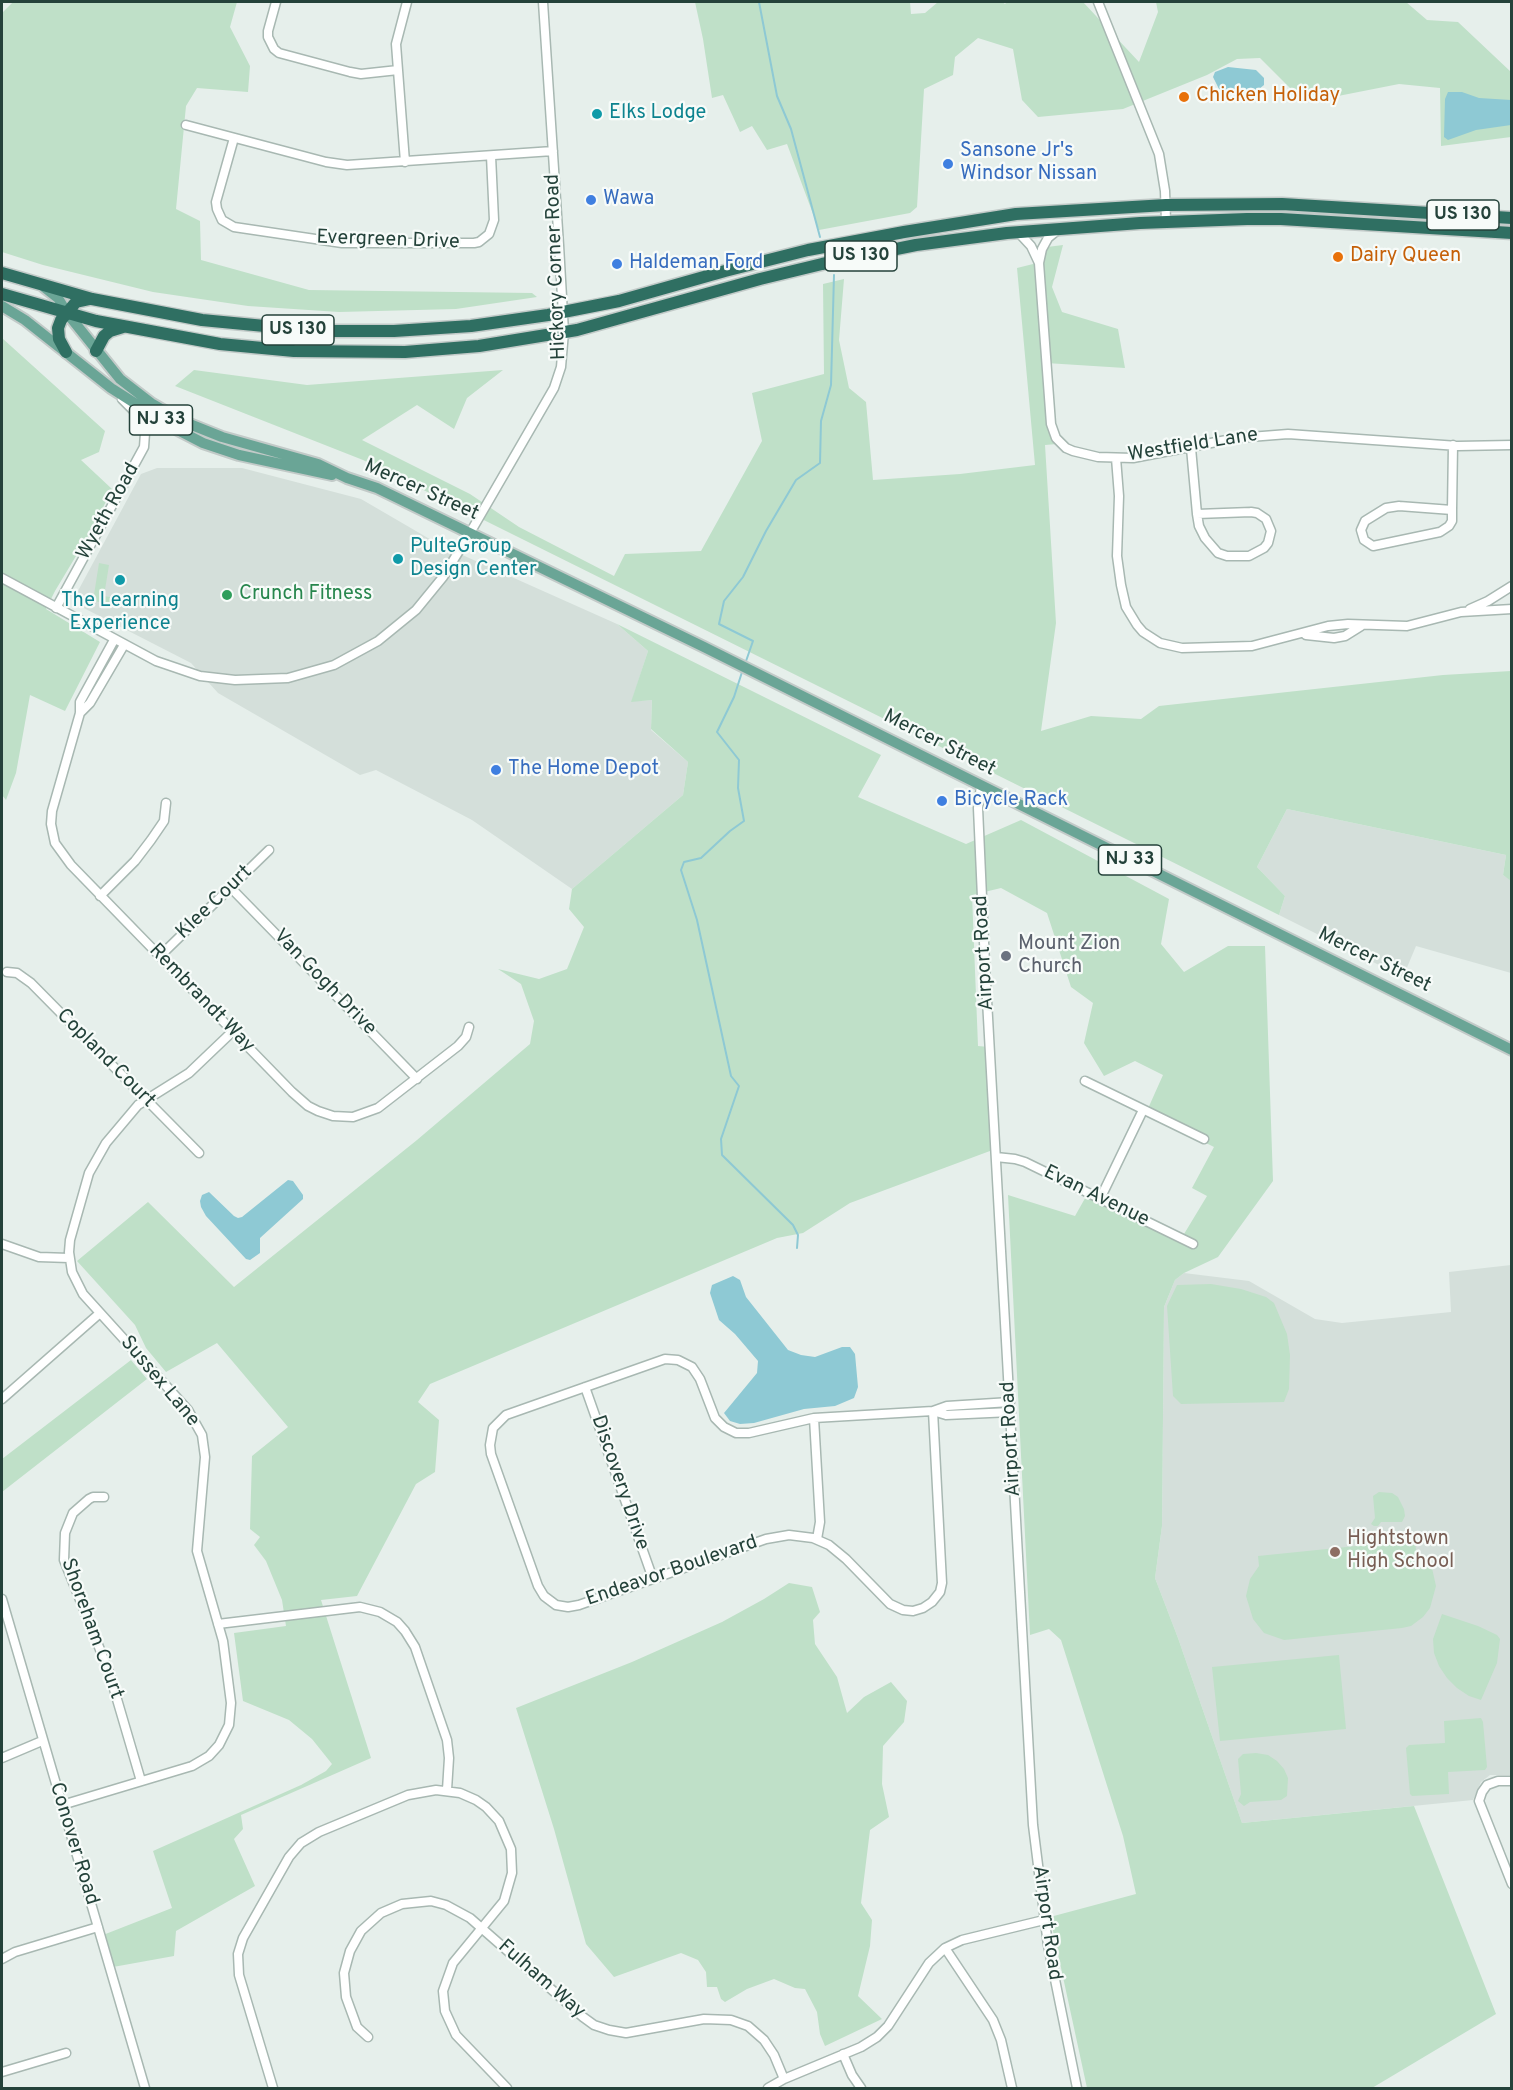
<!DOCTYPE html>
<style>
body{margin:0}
#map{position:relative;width:1513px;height:2090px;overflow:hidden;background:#e6efeb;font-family:Overpass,sans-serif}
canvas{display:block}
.frame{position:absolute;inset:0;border:3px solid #24423a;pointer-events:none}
</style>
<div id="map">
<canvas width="1513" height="2090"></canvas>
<div class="frame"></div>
</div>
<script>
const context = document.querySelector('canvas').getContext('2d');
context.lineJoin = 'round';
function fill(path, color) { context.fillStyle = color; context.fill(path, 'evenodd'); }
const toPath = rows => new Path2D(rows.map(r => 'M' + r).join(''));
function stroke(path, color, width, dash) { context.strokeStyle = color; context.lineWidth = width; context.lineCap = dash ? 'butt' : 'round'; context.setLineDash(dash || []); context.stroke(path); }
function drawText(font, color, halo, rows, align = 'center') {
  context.font = font + ' Overpass,sans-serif'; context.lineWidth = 4.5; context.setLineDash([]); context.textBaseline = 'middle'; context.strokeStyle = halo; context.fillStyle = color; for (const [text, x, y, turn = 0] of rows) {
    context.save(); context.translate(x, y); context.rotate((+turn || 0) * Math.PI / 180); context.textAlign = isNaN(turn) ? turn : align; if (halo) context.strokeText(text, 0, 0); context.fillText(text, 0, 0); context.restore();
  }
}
const built = toPath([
 [157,468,242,468,361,499,440,545,617,624,648,651,632,701,652,700,651,730,688,762,683,795,572,889,472,820,376,770,360,775,218,693,191,663,72,602,141,474],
 [1287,809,1506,855,1503,875,1512,881,1511,973,1416,946,1403,977,1279,915,1285,896,1257,867],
 [1511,1265,1511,1775,1490,1775,1481,1782,1473,1800,1242,1823,1178,1638,1155,1578,1162,1526,1164,1307,1175,1280,1184,1273,1249,1281,1315,1319,1342,1323,1451,1312,1449,1272]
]);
const green = toPath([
 [13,2,237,2,230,27,250,66,248,92,197,88,186,106,176,209,200,221,201,260,309,290,532,293,537,297,456,309,339,312,248,306,153,292,43,265,2,252,2,13],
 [695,2,910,2,911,14,925,13,938,2,1002,2,1005,4,1007,2,1083,2,1139,62,1158,12,1156,2,1406,2,1427,20,1458,22,1511,72,1511,137,1441,146,1440,88,1399,84,1333,97,1295,93,1260,58,1237,59,1207,75,1123,109,1038,117,1022,100,1013,49,978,38,955,57,953,75,924,89,917,207,910,213,819,230,787,144,767,150,752,126,740,132,723,95,712,98,703,39],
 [1063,245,1052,287,1062,312,1118,329,1125,368,1046,363,1057,444,1045,445,1056,623,1041,731,1091,716,1141,719,1159,706,1443,675,1511,671,1511,881,1503,875,1506,855,1287,809,1257,867,1285,896,1279,915,363,460,175,386,194,370,307,385,503,370,467,398,454,429,417,405,362,440,470,494,519,527,614,576,625,554,701,551,762,441,752,393,824,374,823,284,844,279,839,340,849,388,866,402,873,480,960,474,1035,465,1017,268,1037,263,1039,248],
 [2,338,105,431,99,452,81,460,112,489,94,526,55,591,46,609,100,642,65,711,30,695,16,773,6,800,2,795],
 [99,563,109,565,104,596,121,599,120,605,93,601],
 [617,624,881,755,858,797,966,844,1021,820,1169,899,1161,944,1184,972,1228,946,1265,946,1273,1181,1218,1257,1184,1273,1175,1280,1164,1307,1162,1526,1155,1578,1178,1638,1242,1823,1414,1806,1496,2014,1372,2088,1087,2088,1050,1917,1136,1894,1123,1836,1061,1640,1049,1629,1030,1635,1008,1195,1075,1216,1088,1193,1181,1239,1207,1196,1192,1188,1214,1147,1146,1113,1163,1075,1135,1061,1104,1076,1084,1043,1093,1003,1071,987,1047,913,1001,888,972,895,978,1046,989,1047,998,1148,850,1203,803,1233,777,1238,430,1384,418,1402,439,1420,435,1472,416,1484,357,1596,321,1600,371,1758,241,1815,243,1829,234,1839,255,1886,176,1931,174,1956,113,1967,103,1935,172,1908,153,1851,301,1785,326,1771,332,1764,312,1739,289,1720,243,1701,234,1633,286,1626,282,1600,266,1561,254,1545,260,1537,250,1529,252,1456,288,1427,217,1343,166,1372,146,1348,135,1325,77,1261,148,1202,234,1287,417,1140,530,1044,534,1021,521,984,498,969,539,979,567,969,584,927,569,909,572,889,683,795,688,762,651,729,652,700,631,702,648,651],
 [1211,1284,1241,1289,1266,1297,1274,1303,1287,1334,1290,1355,1289,1389,1284,1402,1181,1404,1173,1396,1167,1306,1177,1285],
 [131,1360,147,1379,2,1492,2,1459],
 [1379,1492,1392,1493,1398,1497,1404,1509,1405,1516,1402,1522,1381,1522,1378,1526,1374,1526,1371,1524,1375,1518,1373,1496],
 [1415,1540,1416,1550,1432,1568,1436,1586,1430,1608,1423,1617,1411,1626,1402,1628,1284,1640,1264,1633,1253,1619,1246,1596,1250,1579,1259,1566,1258,1556],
 [789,1583,812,1587,820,1612,813,1620,815,1644,837,1677,847,1713,864,1697,891,1682,907,1701,904,1722,883,1746,882,1784,889,1817,870,1830,861,1903,872,1920,870,1946,858,1996,882,2019,825,2046,820,2034,817,2012,805,1989,795,1988,774,1979,747,1989,725,2002,721,1999,717,1987,707,1987,706,1972,698,1960,681,1953,614,1977,586,1944,554,1829,516,1708,632,1662,722,1622,764,1599],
 [1442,1614,1478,1626,1497,1635,1500,1639,1497,1663,1481,1700,1469,1696,1457,1688,1447,1678,1439,1666,1434,1653,1433,1639],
 [1339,1655,1346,1729,1220,1741,1212,1667],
 [1481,1718,1483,1722,1487,1767,1485,1770,1448,1772,1449,1794,1412,1796,1410,1794,1406,1748,1409,1745,1445,1743,1444,1721],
 [1256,1753,1268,1755,1277,1761,1284,1769,1288,1778,1287,1796,1281,1800,1250,1802,1244,1806,1238,1801,1241,1794,1238,1759,1243,1754]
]);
const water = toPath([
 [1228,67,1256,70,1264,78,1264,85,1259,89,1248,93,1225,92,1219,89,1213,77,1215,72],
 [1448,92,1462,92,1479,98,1511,100,1511,125,1476,130,1448,140,1444,137,1445,99],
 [288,1180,293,1181,303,1195,303,1199,260,1238,260,1253,250,1260,246,1259,206,1216,201,1207,200,1201,202,1195,209,1192,234,1216,238,1218,242,1217],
 [733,1276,740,1280,746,1297,788,1350,801,1355,815,1357,842,1347,850,1347,855,1354,858,1387,854,1398,835,1406,804,1409,754,1423,740,1424,730,1421,724,1413,757,1373,758,1361,735,1334,719,1320,710,1293,712,1285]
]);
const stream = toPath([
 [759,2,777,96,791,129,820,237],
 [745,664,753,641,719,624,724,601,743,577,766,531,796,480,820,463,821,421,831,385,834,275],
 [743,669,734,697,717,732,739,760,738,788,744,821,730,831,701,858,684,862,681,870,697,920,731,1076,739,1086,721,1139,722,1155,793,1225,798,1235,797,1248]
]);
const minor = toPath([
 [276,2,268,31,268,37,274,49,279,53,350,72,361,74,398,70],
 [1098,2,1159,154,1165,191,1166,221],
 [186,125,326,162,347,165,553,151],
 [234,138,216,202,217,209,222,220,234,227,342,243,474,243,479,242,489,234,494,220,491,156],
 [405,162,396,44,407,2],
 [1059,229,1048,238,1042,249,1039,263,1051,424,1056,438,1066,448,1073,451,1098,457,1133,458,1237,438,1288,434,1458,446,1512,445],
 [1018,232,1031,246,1039,263],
 [1191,448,1197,514],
 [1116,458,1119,496,1117,556,1121,585,1126,607,1137,625,1143,632,1160,643,1182,648,1252,646,1328,626,1348,624,1407,626,1461,612,1512,609],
 [1399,506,1452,510,1452,521,1449,526,1440,532,1373,546,1364,540,1361,530,1365,521,1386,508,1399,506],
 [1452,510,1453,445],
 [1251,512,1257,513,1266,519,1271,531,1268,543,1264,548,1249,556,1227,556,1218,553,1205,538,1199,526,1197,514,1251,512],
 [2,578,156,661,200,676,235,680,288,678,334,665,378,641,416,610,443,577,470,533,554,388,561,367,564,332,559,245,543,2],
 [56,608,144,447,145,433,142,422,137,414,122,399],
 [1470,609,1488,601,1512,586],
 [1306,635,1334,638,1345,636,1361,626],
 [114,640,80,702,80,713,52,811,51,824,55,843,71,865,292,1092,308,1106,318,1111,333,1116,353,1117,378,1108,458,1046,466,1037,469,1027],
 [80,713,90,703,124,645],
 [981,786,978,808,985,964,1033,1825,1048,1945,1077,2088],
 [231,888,417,1079],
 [100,896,135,861,151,840,164,821,166,803],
 [160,956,269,850],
 [7,972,17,973,31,983,199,1153],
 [1085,1081,1204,1139],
 [996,1157,1015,1159,1025,1162,1193,1244],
 [1100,1199,1143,1110],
 [2,1244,39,1257,69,1258],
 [585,1387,653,1579],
 [2,1399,100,1313],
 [933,1411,942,1583,940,1592,932,1602,923,1608,913,1611,903,1610,890,1604,846,1559,829,1545,813,1538,789,1535,766,1539,579,1605,568,1607,556,1605,544,1596,538,1586,491,1454,490,1445,493,1428,506,1415,665,1359,678,1360,692,1367,700,1379,715,1418,724,1427,736,1433,749,1433,814,1418,933,1411,946,1415,1011,1412],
 [933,1411,947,1406,1010,1402],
 [814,1418,820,1522,817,1539],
 [104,1497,93,1497,89,1499,73,1513,65,1533,64,1560,109,1672,141,1781],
 [2,1599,145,2088],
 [218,1624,360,1607,380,1612,397,1622,405,1631,415,1647,447,1740,449,1758,447,1790],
 [2,1758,42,1741],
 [1512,1781,1498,1781,1487,1785,1482,1792,1479,1801,1512,1884],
 [62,1805,192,1766,209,1756,219,1745,229,1725,231,1703,223,1641,197,1551,205,1457,202,1435,188,1410,83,1294,72,1272,69,1252,70,1240,89,1173,106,1143,138,1105,189,1073,233,1031],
 [945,1948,993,2020,1001,2040,1012,2088],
 [2,1959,15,1952,98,1927],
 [368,2037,357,2027,346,1997,344,1973,350,1951,361,1931,381,1913,402,1904,431,1901,446,1905,470,1918,583,2017,594,2025,609,2030,626,2033,704,2019,731,2020,748,2026,764,2040,774,2055,784,2079],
 [843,2054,852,2075,861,2088],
 [2,2072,66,2053],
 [273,2088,239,1975,238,1954,243,1938,289,1857,301,1843,319,1832,408,1795,436,1790,460,1793,476,1800,486,1807,499,1821,511,1849,512,1873,504,1901,453,1963,443,1991,445,2011,456,2035,507,2088],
 [768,2088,784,2079,861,2047,877,2037,888,2026,929,1963,945,1948,962,1940,1044,1920]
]);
const major = toPath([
 [44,287,58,298,67,313,120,379,151,403,182,421,222,437,318,464,347,478,377,488,704,647,1512,1050],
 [2,306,25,320,111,388,172,427,203,443,239,455,332,475]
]);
const highway = toPath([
 [2,273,92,299,202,320,317,331,394,331,471,326,548,315,619,301,725,271,808,250,904,232,1016,214,1166,205,1282,204,1512,218],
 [2,294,96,321,220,344,294,351,405,352,479,346,577,330,760,279,822,264,916,245,1007,233,1140,223,1247,219,1281,219,1512,233],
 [96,351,104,336,110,331,123,327],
 [66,352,59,339,58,328,61,320,76,302,90,299]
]);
const markers = [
 [1184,97,6,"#e8710a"],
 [597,114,6,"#0f9aa8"],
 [948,164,6,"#3f7fe0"],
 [591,200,6,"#3f7fe0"],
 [1338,257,6,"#e8710a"],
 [617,264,6,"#3f7fe0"],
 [398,559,6,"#0f9aa8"],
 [120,580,6,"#0f9aa8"],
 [227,595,6,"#2e9e5b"],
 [496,770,6,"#3f7fe0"],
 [942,801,6,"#3f7fe0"],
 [1006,956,6,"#6b7280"],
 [1335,1552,6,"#8d6e63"]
];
const shields = [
 [1463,215,72],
 [861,256,72],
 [298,330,72],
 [161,420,63],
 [1130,860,63]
];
const shieldNames = [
 ["US 130",1463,215],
 ["US 130",861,256],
 ["US 130",298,330],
 ["NJ 33",161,420],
 ["NJ 33",1130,860]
];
const foodNames = [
 ["Chicken Holiday",1196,97],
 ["Dairy Queen",1350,257]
];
const cultureNames = [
 ["Elks Lodge",609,114],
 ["PulteGroup",410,548],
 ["Design Center",410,571],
 ["The Learning",120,602,"center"],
 ["Experience",120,625,"center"]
];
const shopNames = [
 ["Sansone Jr's",960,152],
 ["Windsor Nissan",960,175],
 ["Wawa",603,200],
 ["Haldeman Ford",629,264],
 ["The Home Depot",508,770],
 ["Bicycle Rack",954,801]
];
const streetNames = [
 ["Evergreen Drive",388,241,2],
 ["Hickory Corner Road",557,267,-92],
 ["Westfield Lane",1193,446,-9],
 ["Mercer Street",421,491,24],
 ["Wyeth Road",109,512,-61],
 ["Mercer Street",939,744,27],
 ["Klee Court",215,903,-44],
 ["Airport Road",985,953,-93],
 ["Mercer Street",1374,961,26],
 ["Van Gogh Drive",324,983,46],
 ["Rembrandt Way",201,999,46],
 ["Copland Court",105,1059,45],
 ["Evan Avenue",1096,1197,26],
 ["Sussex Lane",159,1382,50],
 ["Airport Road",1012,1439,-93],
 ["Discovery Drive",619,1483,71],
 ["Endeavor Boulevard",672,1572,-19],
 ["Shoreham Court",91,1629,70],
 ["Conover Road",73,1844,73],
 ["Airport Road",1046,1923,82],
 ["Fulham Way",541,1980,41]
];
const leisureNames = [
 ["Crunch Fitness",239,595]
];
const worshipNames = [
 ["Mount Zion",1018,945],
 ["Church",1018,968]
];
const educationNames = [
 ["Hightstown",1347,1540],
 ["High School",1347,1563]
];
fill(built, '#d4dfda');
fill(green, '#bfe0c8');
fill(water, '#8ec9d4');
stroke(stream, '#8ec9d4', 2);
stroke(minor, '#a8b8b2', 11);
stroke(major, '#c2cac8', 14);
stroke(highway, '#c2cac8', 15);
stroke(minor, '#fff', 8);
stroke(major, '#6aa596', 10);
stroke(highway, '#2f6f62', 12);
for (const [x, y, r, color] of markers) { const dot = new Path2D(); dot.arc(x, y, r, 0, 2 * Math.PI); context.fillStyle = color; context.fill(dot); stroke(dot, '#f7fbf9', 2); }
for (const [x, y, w] of shields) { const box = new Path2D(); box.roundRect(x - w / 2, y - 15, w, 30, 4.5); context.fillStyle = '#f7fbf9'; context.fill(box); stroke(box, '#24423a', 1.5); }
drawText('bold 18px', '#24423a', null, shieldNames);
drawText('20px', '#c56008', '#f7fbf9', foodNames, 'left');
drawText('20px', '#0d838f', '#f7fbf9', cultureNames, 'left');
drawText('20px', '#366cbe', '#f7fbf9', shopNames, 'left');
drawText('20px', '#24423a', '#f7fbf9', streetNames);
drawText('20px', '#27864d', '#f7fbf9', leisureNames, 'left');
drawText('20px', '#5b616d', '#f7fbf9', worshipNames, 'left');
drawText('20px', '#785e54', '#f7fbf9', educationNames, 'left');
</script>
